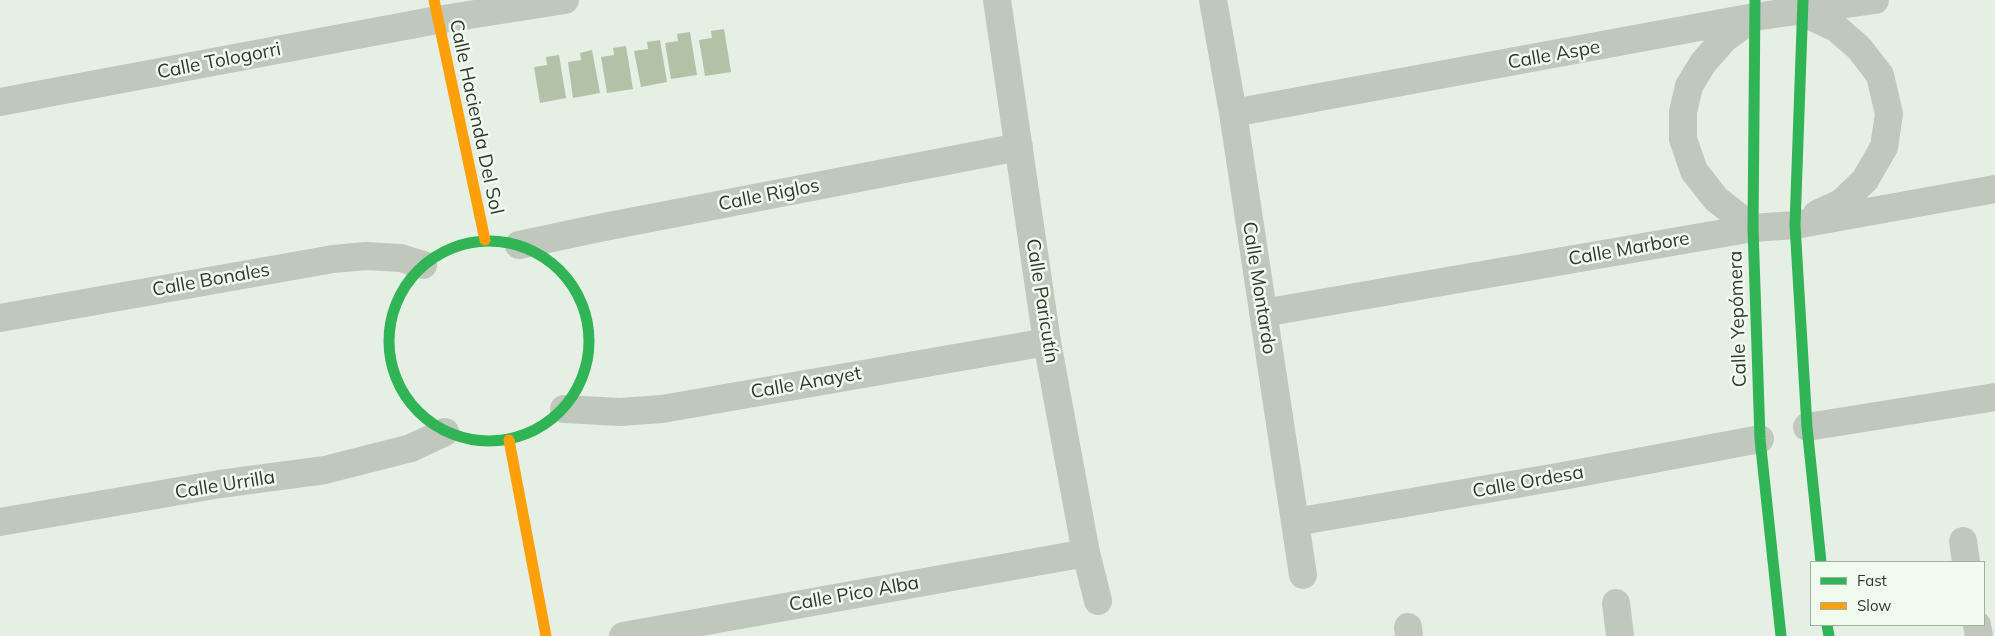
<!DOCTYPE html>
<meta charset="utf-8">
<style>
body{margin:0}
#map{position:relative;width:1995px;height:636px;overflow:hidden;background:#e6efe4;font-family:Mulish,sans-serif}
canvas{display:block}
.legend{position:absolute;left:1810px;top:561px;width:175px;height:65px;box-sizing:border-box;background:#effbed;border:1px solid #a3ae9f;margin:0;padding:6px 9px;list-style:none;font-size:15px;color:#303a2a}
.legend li{display:flex;align-items:center;gap:10px;height:25px}
.legend b{width:25px;border:1px solid #a3ae9f}
</style>
<div id="map">
<canvas width="1995" height="636"></canvas>
<ul class="legend">
<li><b style="height:6px;background:#30b455"></b>Fast</li>
<li><b style="height:6px;background:#ff9f0a"></b>Slow</li>
</ul>
</div>
<script>
const context = document.querySelector('canvas').getContext('2d');
context.lineJoin = 'round';
function fill(path, color) { context.fillStyle = color; context.fill(path, 'evenodd'); }
const toPath = rows => new Path2D(rows.map(r => 'M' + r).join(''));
function stroke(path, color, width, dash) { context.strokeStyle = color; context.lineWidth = width; context.lineCap = dash ? 'butt' : 'round'; context.setLineDash(dash || []); context.stroke(path); }
function drawText(font, color, halo, rows, align = 'center') {
  context.font = font + ' Mulish,sans-serif'; context.lineWidth = 5; context.setLineDash([]); context.textBaseline = 'middle'; context.strokeStyle = halo; context.fillStyle = color; for (const [text, x, y, turn = 0] of rows) {
    context.save(); context.translate(x, y); context.rotate((+turn || 0) * Math.PI / 180); context.textAlign = isNaN(turn) ? turn : align; if (halo) context.strokeText(text, 0, 0); context.fillText(text, 0, 0); context.restore();
  }
}
const building = toPath([
 [724,29,731,72,705,76,699,40,712,38,711,31],
 [690,32,697,75,671,79,665,43,678,41,677,34],
 [660,40,667,82,641,87,634,51,648,49,647,42],
 [626,46,633,89,607,93,601,57,614,55,613,48],
 [592,50,600,93,573,98,568,62,581,60,580,53],
 [559,55,566,98,540,103,534,67,547,65,546,57]
]);
const street = toPath([
 [997,0,1047,342,1086,553,1098,601],
 [1213,0,1233,113,1303,575],
 [1802,12,1836,28,1859,48,1880,75,1889,114,1884,147,1865,180,1841,203,1817,214],
 [1749,21,1724,39,1703,63,1689,86,1683,112,1683,139,1694,171,1716,199,1753,228],
 [0,102,437,20,565,0],
 [1233,113,1754,17,1875,0],
 [519,245,604,227,1019,147],
 [1263,313,1753,228,1795,225,1995,189],
 [0,318,333,259,366,256,401,258,423,265],
 [564,409,620,412,662,409,1047,342],
 [1807,427,1995,397],
 [0,522,220,484,325,470,411,448,445,432],
 [1295,522,1563,476,1760,439],
 [1963,541,1966,562],
 [1616,603,1620,636],
 [1977,625,1979,636],
 [1408,627,1409,636],
 [623,636,1086,553]
]);
const fast = toPath([
 [1755,0,1753,228,1760,439,1781,636],
 [1803,0,1795,225,1807,427,1821,562],
 '389 341a100 100 0 1 1 200 0a100 100 0 1 1-200 0Z',
 [1827,625,1829,636]
]);
const slow = toPath([
 [434,0,485,240],
 [509,440,546,636]
]);
const streetNames = [
 ["Calle Aspe",1554,55,-10],
 ["Calle Tologorri",219,61,-11],
 ["Calle Hacienda Del Sol",476,117,78],
 ["Calle Riglos",769,195,-11],
 ["Calle Marbore",1629,249,-10],
 ["Calle Bonales",211,280,-10],
 ["Calle Montardo",1259,288,81],
 ["Calle Paricutín",1042,301,81],
 ["Calle Yepómera",1738,319,-92],
 ["Calle Anayet",806,383,-10],
 ["Calle Ordesa",1528,482,-10],
 ["Calle Urrilla",225,485,-9],
 ["Calle Pico Alba",854,594,-10]
];
fill(building, '#b1c2a6');
stroke(street, '#c0c8bd', 28);
stroke(fast, '#30b455', 11);
stroke(slow, '#ff9f0a', 11);
drawText('19px', '#303a2a', '#effbed', streetNames);
</script>
